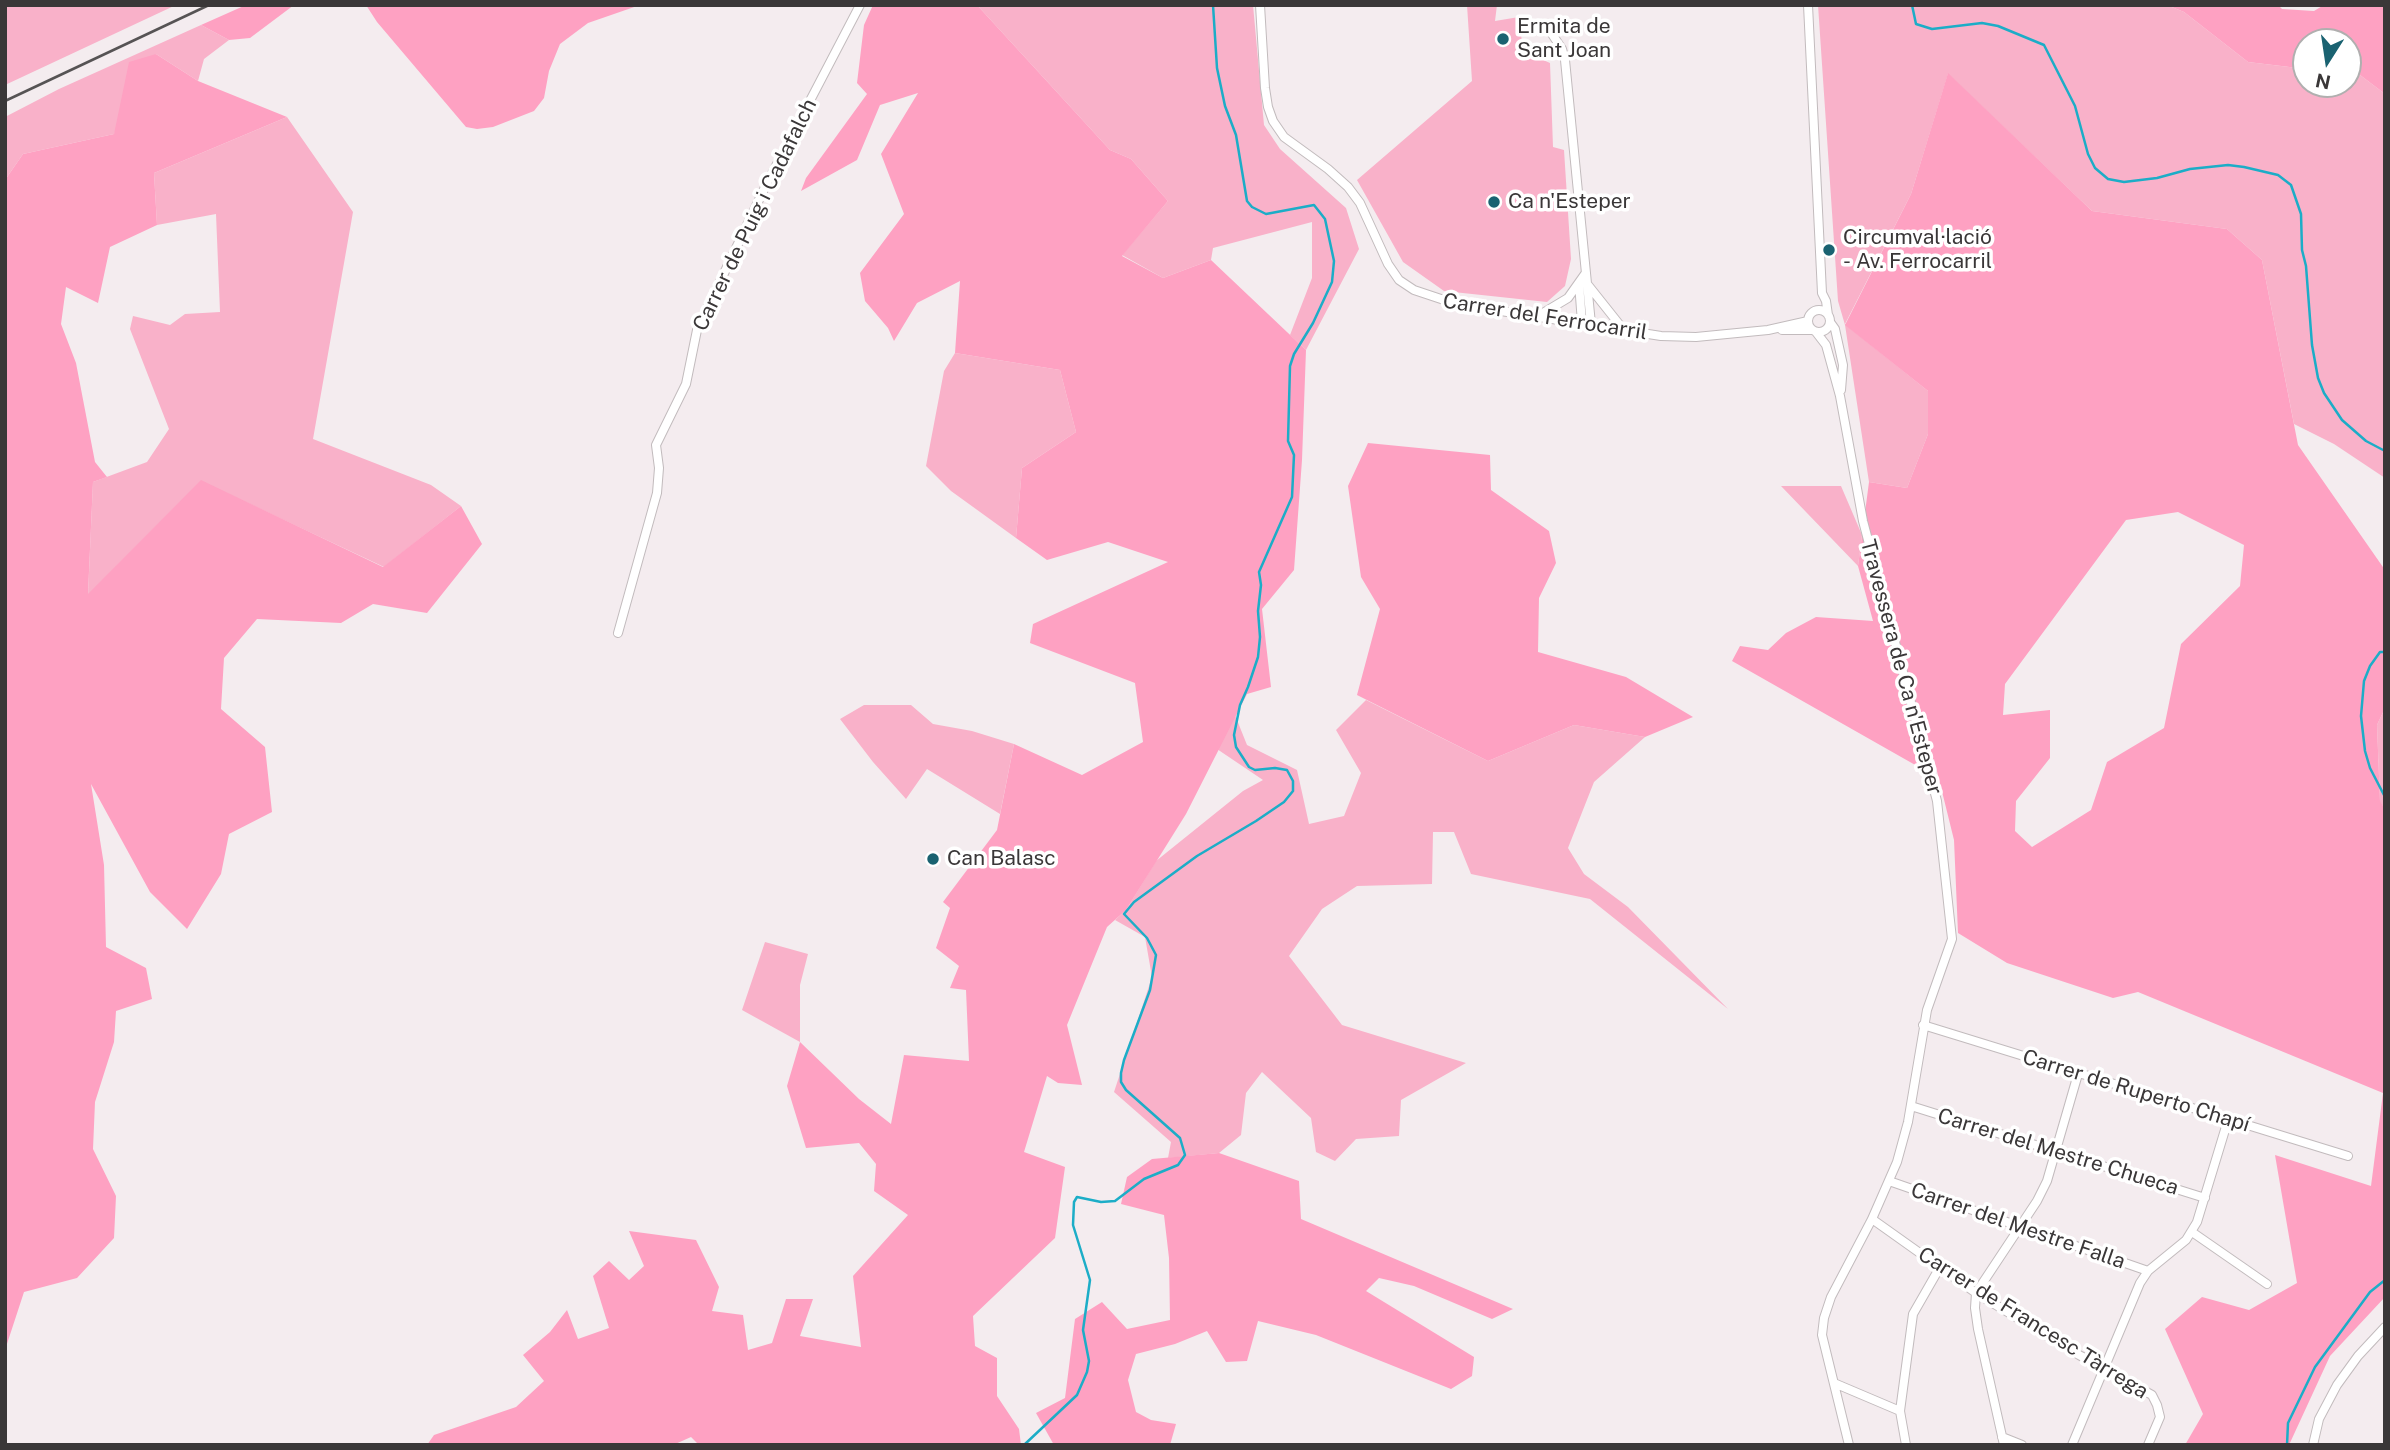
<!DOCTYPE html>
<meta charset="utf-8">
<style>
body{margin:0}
#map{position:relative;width:2390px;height:1450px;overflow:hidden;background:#f4ecef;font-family:"Public Sans",sans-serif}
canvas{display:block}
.frame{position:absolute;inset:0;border:7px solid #3a3738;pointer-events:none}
.north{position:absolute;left:2292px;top:28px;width:70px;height:70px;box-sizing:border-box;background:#fff;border:2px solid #b0afaf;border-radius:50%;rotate:192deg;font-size:19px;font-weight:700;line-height:28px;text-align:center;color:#3a3738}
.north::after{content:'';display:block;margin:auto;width:24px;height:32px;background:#1a6271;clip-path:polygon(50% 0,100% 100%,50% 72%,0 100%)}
</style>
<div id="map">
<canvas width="2390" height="1450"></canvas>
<div class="frame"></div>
<div class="north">N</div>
</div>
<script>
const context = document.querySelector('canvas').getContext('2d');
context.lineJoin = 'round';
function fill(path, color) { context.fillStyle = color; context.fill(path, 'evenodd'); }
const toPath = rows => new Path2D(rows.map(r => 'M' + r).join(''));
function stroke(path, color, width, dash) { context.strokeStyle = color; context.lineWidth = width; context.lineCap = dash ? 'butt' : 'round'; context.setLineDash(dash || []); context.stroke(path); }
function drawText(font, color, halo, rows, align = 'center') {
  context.font = font + ' "Public Sans",sans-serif'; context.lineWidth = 7; context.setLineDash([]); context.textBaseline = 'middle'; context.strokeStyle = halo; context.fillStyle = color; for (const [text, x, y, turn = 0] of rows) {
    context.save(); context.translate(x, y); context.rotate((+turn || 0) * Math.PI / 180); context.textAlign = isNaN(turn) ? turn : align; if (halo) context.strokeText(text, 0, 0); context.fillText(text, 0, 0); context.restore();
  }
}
const green = toPath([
 [5,5,176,5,5,85],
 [977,5,1253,5,1264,125,1280,149,1346,208,1359,249,1306,350,1290,335,1312,278,1312,222,1213,248,1211,260,1163,278,1122,255,1168,201,1131,159,1110,150],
 [1467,5,1497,5,1495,21,1519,17,1523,51,1550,63,1553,147,1564,150,1571,259,1565,286,1547,302,1444,291,1403,262,1357,180,1472,81],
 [1818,5,2167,5,2184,12,2248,62,2306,69,2306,84,2348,84,2348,74,2360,75,2385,94,2385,478,2334,444,2294,424,2262,260,2227,229,2092,211,1948,74,1911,194,1845,324,1928,391,1928,434,1907,488,1869,482,1845,325,1838,301],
 [201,25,229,40,204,59,198,81,156,54,114,134,23,154,5,180,5,117,59,89],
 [287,117,353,212,313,439,431,485,461,506,384,567,201,481,88,595,93,482,147,462,169,429,130,329,133,316,170,325,185,314,220,312,216,214,157,225,154,173],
 [955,353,1060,370,1076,432,1022,468,1016,538,951,491,926,466,944,371],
 [1781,486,1841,486,1862,535,1858,566],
 [1366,700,1488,761,1574,725,1645,737,1594,782,1568,848,1584,874,1628,907,1728,1009,1590,899,1471,874,1454,832,1433,832,1432,884,1357,886,1322,909,1289,956,1342,1025,1466,1063,1401,1100,1399,1136,1356,1139,1335,1161,1316,1152,1311,1118,1262,1072,1246,1093,1241,1135,1219,1153,1168,1158,1171,1142,1114,1092,1152,977,1145,937,1115,920,1126,910,1156,861,1243,791,1263,780,1217,749,1235,715,1247,745,1297,770,1309,824,1344,816,1361,773,1336,730],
 [864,705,911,705,933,724,972,731,1014,744,1000,814,927,769,906,799,873,762,840,719],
 [2385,708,2385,809,2380,802,2377,725],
 [765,942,808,954,800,985,800,1042,742,1010]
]);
const forest = toPath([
 [246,5,294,5,250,38,229,40,201,25],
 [366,5,640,5,588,23,560,44,549,71,544,98,534,111,493,127,477,129,466,127,377,22],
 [873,5,977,5,1110,150,1131,159,1168,201,1122,256,1163,278,1211,260,1306,350,1302,460,1294,570,1262,609,1271,687,1247,694,1186,814,1126,910,1107,927,1067,1025,1082,1085,1058,1083,1047,1076,1024,1152,1065,1167,1055,1238,973,1316,975,1346,997,1358,997,1396,1019,1429,1021,1445,699,1445,691,1437,673,1445,427,1445,434,1435,516,1407,544,1381,523,1355,550,1332,567,1310,578,1339,609,1328,593,1276,609,1261,629,1280,644,1266,629,1231,696,1240,719,1287,712,1311,743,1315,748,1350,772,1343,786,1299,813,1299,800,1336,861,1347,853,1276,908,1215,874,1191,876,1164,859,1143,806,1148,787,1086,800,1042,859,1099,891,1124,904,1055,969,1061,966,990,950,988,959,966,936,948,950,908,943,902,997,830,1014,744,1082,775,1143,742,1135,683,1030,643,1033,624,1168,562,1108,542,1047,560,1016,538,1022,468,1076,432,1060,370,955,353,960,281,917,303,894,341,888,328,865,301,860,273,904,214,881,154,918,93,880,105,857,160,801,191,806,178,867,94,857,83,864,25],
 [2167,5,2278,5,2282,9,2314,11,2324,5,2385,5,2385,94,2360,75,2348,74,2348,42,2306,42,2306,69,2248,62,2184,12],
 [156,54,198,81,287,117,154,173,157,225,110,247,98,303,66,287,61,324,76,363,95,462,107,477,93,482,88,594,201,480,383,567,461,506,482,544,427,613,373,604,341,623,257,619,224,658,221,709,265,747,272,812,229,834,221,874,187,929,150,892,91,784,104,865,106,947,146,968,152,999,116,1011,114,1042,95,1102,93,1149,116,1196,114,1238,77,1278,24,1292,5,1350,5,180,23,154,114,134,129,62],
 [1948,73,2092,211,2227,229,2262,260,2298,445,2385,570,2385,708,2377,725,2380,801,2385,809,2385,1297,2330,1356,2289,1445,2185,1445,2203,1414,2165,1329,2202,1297,2249,1310,2297,1283,2275,1155,2371,1186,2383,1093,2138,992,2113,998,2007,963,1958,933,1954,840,1934,759,1917,766,1732,661,1740,646,1768,650,1786,633,1816,617,1873,621,1858,566,1869,482,1907,488,1928,434,1928,391,1845,325,1911,194],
 [2178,512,2244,545,2240,586,2181,644,2164,728,2107,762,2091,810,2032,847,2015,831,2016,801,2050,758,2050,710,2003,715,2005,684,2126,520],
 [1368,443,1490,455,1491,490,1549,531,1556,563,1539,598,1538,652,1626,677,1693,717,1645,737,1574,725,1488,761,1357,695,1380,609,1361,577,1348,486],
 [1219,1153,1299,1181,1301,1219,1513,1309,1492,1319,1414,1286,1379,1278,1366,1291,1474,1357,1472,1376,1451,1389,1316,1335,1258,1321,1247,1361,1226,1362,1207,1331,1175,1344,1136,1354,1128,1380,1136,1412,1151,1420,1176,1424,1170,1445,1054,1445,1036,1413,1065,1398,1075,1319,1102,1302,1127,1329,1170,1320,1169,1258,1164,1215,1121,1204,1127,1177,1152,1159]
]);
const stream = toPath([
 [1912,5,1916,24,1932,29,1982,23,1998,26,2044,45,2075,106,2088,154,2095,168,2108,179,2124,182,2157,178,2190,169,2228,165,2244,167,2278,175,2291,185,2301,214,2302,250,2306,266,2312,345,2318,378,2324,393,2342,420,2366,441,2385,451],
 [2385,652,2380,652,2370,666,2364,681,2361,716,2365,751,2370,768,2385,797],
 [1024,1445,1077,1395,1087,1372,1089,1361,1083,1330,1090,1280,1073,1225,1074,1202,1077,1197,1101,1202,1115,1201,1144,1179,1178,1165,1185,1155,1180,1138,1126,1090,1121,1082,1121,1073,1124,1060,1150,990,1156,955,1147,938,1124,914,1134,902,1197,856,1256,821,1284,802,1293,791,1293,781,1287,770,1275,768,1255,770,1249,767,1236,747,1234,735,1240,705,1248,687,1258,657,1260,637,1258,611,1261,585,1259,572,1292,497,1294,455,1288,441,1290,366,1294,354,1313,323,1332,282,1334,261,1325,219,1314,205,1266,214,1252,207,1247,201,1236,135,1225,106,1217,68,1213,5],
 [2287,1445,2288,1423,2315,1367,2370,1292,2385,1280]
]);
const street = toPath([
 [1260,5,1265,88,1268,107,1273,121,1284,137,1328,169,1348,187,1360,203,1388,264,1399,280,1414,290,1456,304,1661,336,1696,337,1768,330,1808,321],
 [1808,5,1822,293,1826,301,1828,315],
 [1552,34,1562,49,1565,60,1591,324],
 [1579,283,1582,323],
 [1588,285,1623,329],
 '1808 321a11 11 0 1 1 22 0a11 11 0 1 1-22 0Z',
 [1538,316,1568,298,1585,274],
 [1830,322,1835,329,1843,365,1841,390],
 [1782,330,1812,330],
 [1816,332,1826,345,1840,396,1863,521,1937,801,1952,939,1927,1010,1908,1122,1897,1162,1872,1219,1831,1297,1824,1318,1822,1335,1849,1445],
 [618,633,657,493,659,468,656,445,686,384,697,330,767,183,860,5],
 [1923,1025,2348,1156],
 [1911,1106,2205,1198],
 [1889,1181,2148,1271],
 [1872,1219,1976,1293,2079,1355,2152,1395,2157,1405,2160,1417,2148,1445],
 [2192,1232,2267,1284],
 [1834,1383,1900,1411],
 [2002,1437,2022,1445],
 [1906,1445,1900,1411,1913,1314,1940,1267],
 [2004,1445,1978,1329,1975,1308,1976,1293,2037,1201,2047,1181,2078,1074],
 [2072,1445,2140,1283,2148,1271,2186,1240,2197,1222,2228,1120],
 [2313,1445,2319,1419,2337,1385,2358,1356,2385,1327]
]);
const rail = toPath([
 [5,101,209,5]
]);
const markers = [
 [1503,39,7,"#1a6271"],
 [1494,202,7,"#1a6271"],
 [1829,250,7,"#1a6271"],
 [933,859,7,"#1a6271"]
];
const poiNames = [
 ["Ermita de",1517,27],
 ["Sant Joan",1517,51],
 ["Ca n'Esteper",1508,202],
 ["Circumval·lació",1843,238],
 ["- Av. Ferrocarril",1843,262],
 ["Can Balasc",947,859]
];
const streetNames = [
 ["Carrer de Puig i Cadafalch",755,215,-64],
 ["Carrer del Ferrocarril",1545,317,9],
 ["Travessera de Ca n'Esteper",1901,667,75],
 ["Carrer de Ruperto Chapí",2136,1091,17],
 ["Carrer del Mestre Chueca",2058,1152,17],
 ["Carrer del Mestre Falla",2018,1226,19],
 ["Carrer de Francesc Tàrrega",2033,1323,32]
];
fill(green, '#f9b1c9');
fill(forest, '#fea1c2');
stroke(stream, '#1cadc7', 2.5);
stroke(street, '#c2bbbd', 10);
stroke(street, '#fff', 8);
stroke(rail, '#565354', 2.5);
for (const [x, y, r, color] of markers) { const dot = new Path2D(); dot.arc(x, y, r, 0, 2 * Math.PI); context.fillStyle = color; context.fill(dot); stroke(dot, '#fff', 2.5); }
drawText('21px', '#3a3738', '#fff', poiNames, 'left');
drawText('21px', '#3a3738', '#fff', streetNames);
</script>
